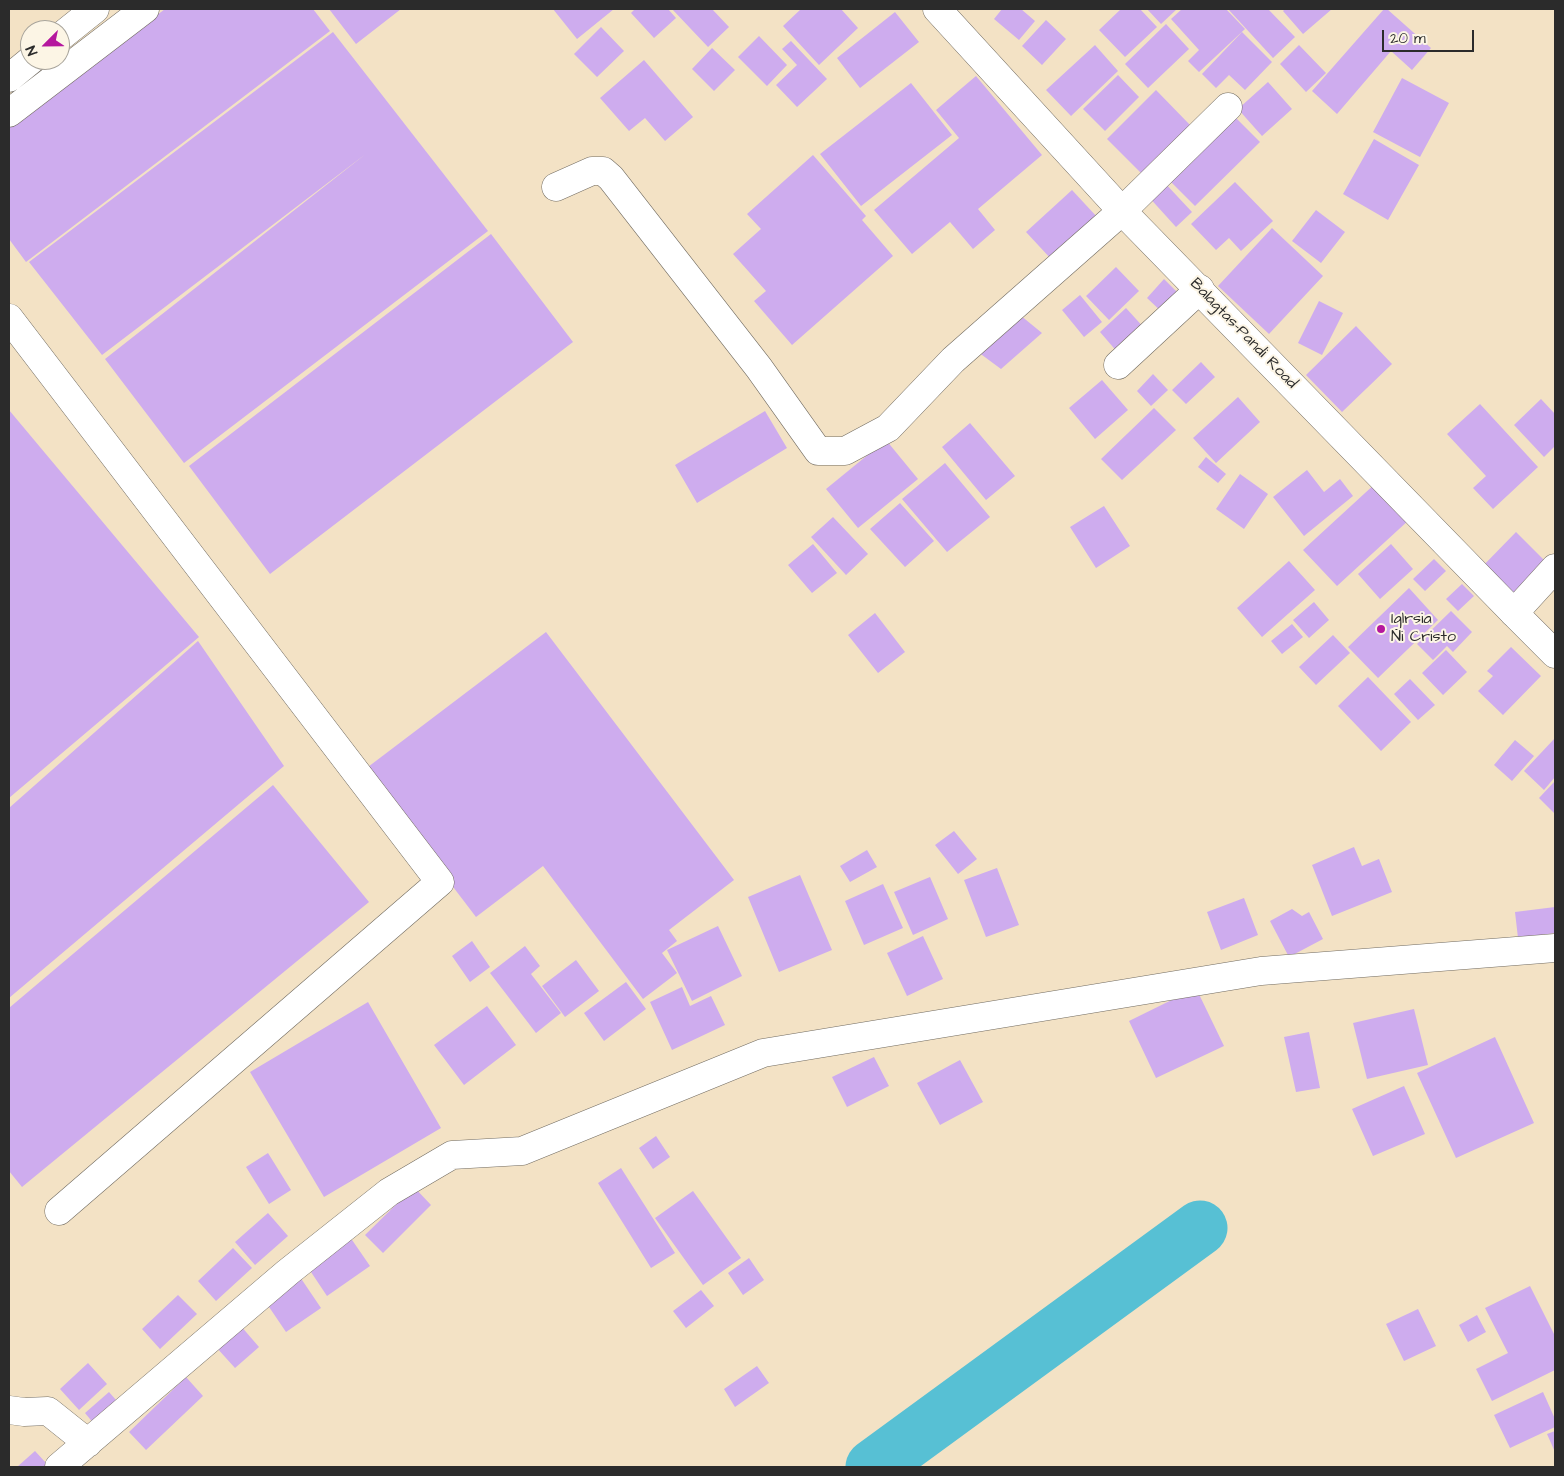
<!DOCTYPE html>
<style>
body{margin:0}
#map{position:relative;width:1564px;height:1476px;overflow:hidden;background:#f3e2c5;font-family:"Architects Daughter",sans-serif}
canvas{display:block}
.frame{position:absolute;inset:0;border:10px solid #2b2b2b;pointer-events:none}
.north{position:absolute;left:20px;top:20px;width:50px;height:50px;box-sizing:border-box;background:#fcf5e5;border:1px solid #a8a49b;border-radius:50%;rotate:247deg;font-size:14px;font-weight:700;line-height:20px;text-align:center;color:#2b2b2b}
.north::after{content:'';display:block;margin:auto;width:18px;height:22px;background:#b5179e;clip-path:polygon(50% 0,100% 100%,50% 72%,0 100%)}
.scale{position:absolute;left:1382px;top:30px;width:92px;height:22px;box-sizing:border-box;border:2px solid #2b2b2b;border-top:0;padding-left:6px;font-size:15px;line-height:18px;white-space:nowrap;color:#2b2b2b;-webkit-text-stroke:4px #fcf5e5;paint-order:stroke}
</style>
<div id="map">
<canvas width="1564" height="1476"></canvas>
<div class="frame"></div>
<div class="north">N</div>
<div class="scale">20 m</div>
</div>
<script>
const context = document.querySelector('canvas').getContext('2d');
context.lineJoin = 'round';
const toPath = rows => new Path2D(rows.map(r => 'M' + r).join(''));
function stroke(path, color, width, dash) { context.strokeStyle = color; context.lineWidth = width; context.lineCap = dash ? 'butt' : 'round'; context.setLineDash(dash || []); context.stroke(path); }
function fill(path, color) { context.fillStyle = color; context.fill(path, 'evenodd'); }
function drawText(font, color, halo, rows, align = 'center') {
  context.font = font + ' "Architects Daughter",sans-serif'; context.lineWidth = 4; context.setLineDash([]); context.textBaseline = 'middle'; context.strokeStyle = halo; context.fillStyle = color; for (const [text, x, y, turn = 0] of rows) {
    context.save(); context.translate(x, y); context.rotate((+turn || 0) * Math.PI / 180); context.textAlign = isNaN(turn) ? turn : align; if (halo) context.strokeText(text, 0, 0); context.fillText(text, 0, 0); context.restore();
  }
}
const river = toPath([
 [873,1467,1200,1228]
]);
const building = toPath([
 [165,9,313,9,330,31,26,262,9,239,9,128],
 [329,9,401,9,356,44],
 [553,9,614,9,577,39],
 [635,9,668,9,676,18,654,38,631,13],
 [672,9,712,9,729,27,708,47],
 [801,9,841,9,858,28,819,65,783,26],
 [1002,9,1021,9,1035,21,1019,40,994,19],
 [1121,9,1140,9,1157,27,1125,57,1099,30],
 [1147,9,1177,9,1161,24],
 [1182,9,1226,9,1245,29,1199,72,1188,61,1199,50,1171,19],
 [1228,9,1268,9,1295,37,1273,58],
 [1285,9,1332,9,1303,34,1283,11],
 [1384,9,1387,9,1431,48,1412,70,1391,51,1337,114,1312,91],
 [895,12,919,42,860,88,837,58],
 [1046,20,1066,39,1042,65,1022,46],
 [1166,24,1189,49,1148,88,1125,64],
 [601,27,624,51,597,77,574,54],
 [333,32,488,231,184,463,105,359,367,153,102,355,29,262],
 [1242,32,1272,62,1245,90,1229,75,1216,88,1202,74],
 [759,36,787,65,767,86,738,57],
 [791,41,827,79,797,107,776,85,797,65,782,49],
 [1095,45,1118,71,1071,116,1046,90],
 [1299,45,1326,73,1306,92,1280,64],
 [712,48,735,70,714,91,692,69],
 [644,60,693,117,665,141,645,118,629,131,600,98],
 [1118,75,1139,97,1105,131,1083,109],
 [976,76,1042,155,978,209,995,230,973,249,950,222,912,254,874,210,959,138,936,110],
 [1402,78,1449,103,1420,157,1373,132],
 [1268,82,1292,109,1262,136,1238,109],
 [911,83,952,135,861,206,820,154],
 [1156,90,1190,125,1141,173,1107,139],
 [1229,111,1260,142,1195,206,1165,176],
 [1374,139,1419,165,1388,220,1343,194],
 [813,155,866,216,862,220,893,256,792,345,754,301,766,291,733,254,761,229,747,214],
 [1163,181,1192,212,1176,227,1147,195],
 [1235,182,1273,221,1241,251,1229,238,1216,250,1191,224],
 [1072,190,1098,218,1052,260,1026,232],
 [1316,210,1345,232,1321,263,1292,241],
 [1272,228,1323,276,1269,334,1218,286],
 [491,234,573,342,270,574,189,466],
 [1116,267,1139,291,1109,320,1086,296],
 [1164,279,1182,297,1165,315,1147,298],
 [1080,295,1102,322,1084,337,1062,310],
 [1319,301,1343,313,1322,355,1298,343],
 [1126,308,1146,330,1119,354,1100,332],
 [1020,315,1042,333,1001,369,978,352],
 [1356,326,1392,364,1342,412,1306,375],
 [1201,362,1215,377,1186,404,1172,390],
 [1153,374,1168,390,1151,406,1137,391],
 [1102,380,1128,410,1095,439,1069,408],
 [1238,397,1260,422,1216,463,1193,438],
 [1541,399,1555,414,1555,446,1544,457,1514,425],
 [1480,404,1538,467,1493,509,1473,488,1486,476,1447,434],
 [1154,408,1176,430,1122,480,1101,459],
 [9,410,199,637,9,798],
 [765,411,787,448,697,503,675,465],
 [970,423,1015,476,986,500,942,447],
 [886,440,918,479,858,528,826,489],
 [1206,457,1226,474,1218,483,1198,467],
 [945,463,990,517,947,552,902,499],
 [1307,470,1324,492,1340,479,1353,496,1304,536,1273,497],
 [1240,474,1268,494,1244,529,1216,509],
 [1377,482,1410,519,1337,586,1303,550],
 [900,503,934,541,905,567,870,529],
 [1104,506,1130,546,1096,568,1070,527],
 [833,517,868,554,846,575,811,537],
 [1516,532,1548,564,1510,603,1478,571],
 [813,544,837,573,812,593,788,565],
 [1391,544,1413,569,1380,599,1358,574],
 [1434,559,1446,571,1425,591,1413,579],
 [1289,561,1315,590,1262,637,1237,608],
 [1462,584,1474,596,1458,611,1446,599],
 [1409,588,1438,620,1378,678,1348,647],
 [1314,602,1329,620,1309,638,1293,620],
 [1451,611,1472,632,1453,652,1447,646,1433,660,1417,644],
 [875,613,905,652,878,673,848,635],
 [1292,624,1303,637,1282,654,1271,641],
 [546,632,734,880,669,930,677,941,662,953,677,973,643,999,543,866,476,917,364,770],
 [1333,635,1350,653,1316,685,1299,667],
 [198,641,284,766,9,998,9,808],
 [1511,647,1541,676,1503,715,1478,691,1493,676,1487,671],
 [1446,650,1467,672,1443,695,1422,673],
 [1368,677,1411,722,1381,751,1338,706],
 [1410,679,1435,705,1418,720,1394,694],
 [1555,738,1555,777,1544,790,1524,771],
 [1515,740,1534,756,1512,781,1494,765],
 [1555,781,1555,814,1539,798],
 [273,785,369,902,22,1187,9,1171,9,1008],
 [954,831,977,859,958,874,935,845],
 [1354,847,1362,866,1379,859,1392,892,1332,916,1312,865],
 [867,850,877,867,850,882,840,866],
 [997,868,1019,925,986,937,964,880],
 [800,875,832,950,779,972,748,897],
 [930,877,948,919,913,935,894,892],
 [883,884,903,928,864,945,845,901],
 [1244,898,1258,935,1221,950,1207,912],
 [1555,907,1555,933,1518,938,1515,912],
 [1292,909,1302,916,1309,912,1323,939,1289,957,1270,921],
 [718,926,742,976,692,1001,667,950],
 [923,936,943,979,907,996,887,953],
 [472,941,490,967,470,982,452,956],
 [525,946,540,966,531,974,561,1013,536,1033,490,973],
 [576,960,599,991,565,1017,542,986],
 [626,982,646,1009,604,1041,584,1013],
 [682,987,690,1006,711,996,725,1025,672,1050,650,1002],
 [1196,988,1224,1046,1156,1078,1129,1021],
 [368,1002,441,1128,324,1197,250,1072],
 [487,1006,516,1045,464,1085,434,1045],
 [1414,1009,1428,1065,1367,1079,1353,1023],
 [1309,1032,1320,1088,1296,1092,1284,1037],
 [1495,1037,1534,1123,1456,1158,1417,1073],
 [874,1057,889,1086,847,1107,832,1077],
 [960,1060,983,1102,940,1125,917,1083],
 [1404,1086,1425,1134,1373,1156,1352,1109],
 [656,1136,670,1157,653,1169,639,1148],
 [268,1153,291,1190,269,1204,246,1167],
 [621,1168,675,1253,651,1268,598,1183],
 [414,1187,431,1205,383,1253,365,1235],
 [693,1191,741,1258,703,1285,655,1218],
 [268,1213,288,1236,255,1265,235,1242],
 [350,1237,370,1266,327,1296,307,1266],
 [233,1248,252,1268,216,1301,198,1281],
 [749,1258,764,1280,743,1295,728,1273],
 [300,1277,321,1308,286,1332,265,1301],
 [1530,1286,1555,1336,1555,1370,1492,1401,1476,1369,1508,1353,1485,1308],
 [701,1290,714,1306,686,1328,673,1311],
 [178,1295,197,1314,160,1349,142,1329],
 [1418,1309,1436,1346,1404,1361,1386,1324],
 [1477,1315,1486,1332,1468,1342,1459,1325],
 [240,1325,259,1347,235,1368,216,1347],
 [88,1363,107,1384,79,1410,60,1389],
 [757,1366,769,1383,735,1407,724,1389],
 [186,1377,203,1396,146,1450,129,1432],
 [109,1392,124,1409,99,1430,85,1413],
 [1543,1392,1555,1419,1555,1427,1510,1448,1494,1415],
 [1555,1431,1555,1452,1547,1434],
 [35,1451,47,1464,43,1467,17,1467]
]);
const minor = toPath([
 [60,37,95,9],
 [9,78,31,60],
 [9,113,145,9],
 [556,187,592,171,603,171,611,178,759,368,818,451,845,451,888,428,953,360,1122,211,1228,107],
 [9,318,440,882,59,1211],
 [1118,365,1200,289],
 [1514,613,1555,568],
 [9,1410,24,1412,48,1411,88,1443],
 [59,1467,288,1272,389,1192,452,1155,522,1151,763,1053,1261,971,1555,948]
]);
const major = toPath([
 [937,9,1122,211,1514,613,1555,654]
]);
const markers = [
 [1381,629,5,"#b5179e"]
];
const streetNames = [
 ["Balagtas-Pandi Road",1243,334,46]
];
const poiNames = [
 ["Iglrsia",1391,620],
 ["Ni Cristo",1391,638]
];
stroke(river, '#57c0d4', 55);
fill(building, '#ceacee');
stroke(minor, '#716b61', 29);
stroke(major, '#716b61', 29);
stroke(minor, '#fff', 28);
stroke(major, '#fff', 28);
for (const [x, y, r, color] of markers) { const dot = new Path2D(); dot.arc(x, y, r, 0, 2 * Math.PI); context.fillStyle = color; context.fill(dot); stroke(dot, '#fcf5e5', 2); }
drawText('16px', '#2b2b2b', '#fcf5e5', streetNames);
drawText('16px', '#2b2b2b', '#fcf5e5', poiNames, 'left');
</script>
